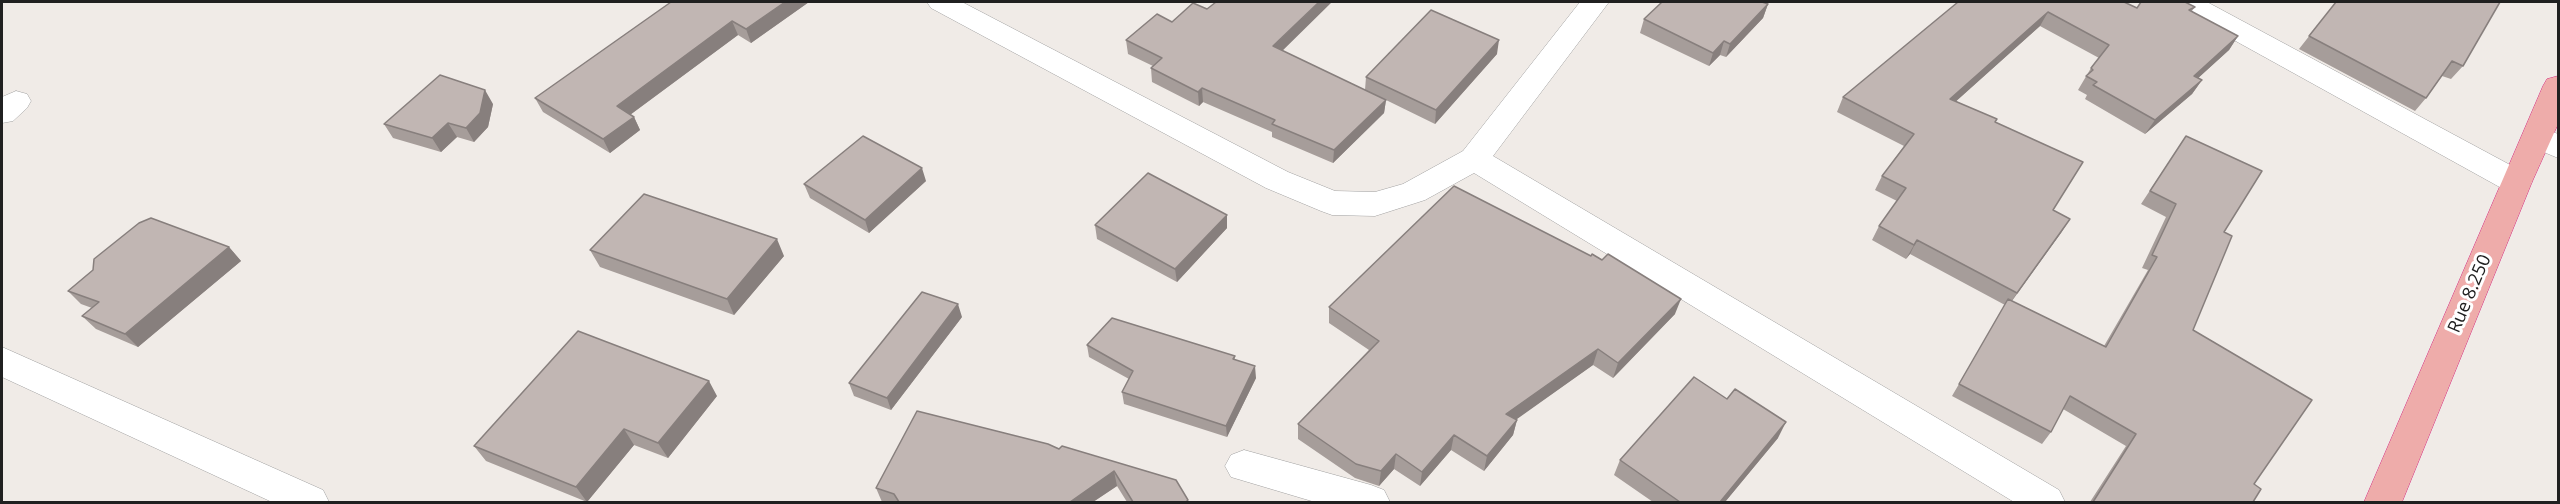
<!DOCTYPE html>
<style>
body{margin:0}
#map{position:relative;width:2560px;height:504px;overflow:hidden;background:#f0ebe7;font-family:"Open Sans",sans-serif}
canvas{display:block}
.frame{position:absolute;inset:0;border:3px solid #202020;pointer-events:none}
</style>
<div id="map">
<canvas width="2560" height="504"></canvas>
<div class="frame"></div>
</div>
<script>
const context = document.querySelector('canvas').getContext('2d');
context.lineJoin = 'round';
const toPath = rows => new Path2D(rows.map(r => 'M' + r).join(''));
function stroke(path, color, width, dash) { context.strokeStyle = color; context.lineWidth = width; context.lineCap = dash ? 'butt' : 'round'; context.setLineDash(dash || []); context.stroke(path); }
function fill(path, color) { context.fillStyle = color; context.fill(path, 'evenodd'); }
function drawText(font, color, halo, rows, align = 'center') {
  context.font = font + ' "Open Sans",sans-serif'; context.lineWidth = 6; context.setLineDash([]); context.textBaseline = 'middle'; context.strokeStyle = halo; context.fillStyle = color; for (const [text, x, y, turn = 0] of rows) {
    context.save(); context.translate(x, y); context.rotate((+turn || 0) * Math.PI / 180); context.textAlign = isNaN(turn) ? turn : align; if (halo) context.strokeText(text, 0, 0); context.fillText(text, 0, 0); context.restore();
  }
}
const minor = toPath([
 [927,2,962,2,1288,172,1335,191,1375,192,1403,184,1463,151,1580,2,1609,2,1493,156,2059,490,2065,502,2014,502,1474,173,1425,200,1375,216,1332,215,1321,211,1266,188,931,8,927,2],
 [2172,2,2207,2,2527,174,2532,182,2527,190,2516,194,2505,190,2176,8,2172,2],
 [16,91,27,94,31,101,27,108,13,121,2,123,2,97,16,91],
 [2538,126,2558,134,2558,158,2527,145,2523,137,2527,129,2538,126],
 [2,347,323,490,329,502,272,502,2,377,2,347],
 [1244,450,1371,485,1384,490,1390,502,1315,502,1231,477,1225,466,1231,455,1244,450]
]);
const trunk = toPath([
 [2558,76,2558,124,2532,182,2402,502,2364,502,2543,86,2547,79,2558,76]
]);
const wall = toPath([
 [671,2,809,2,751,43,738,35,630,115,634,117,640,130,610,153,543,112,535,98],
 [1958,2,2137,8,2195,7,2191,12,2238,36,2229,50,2198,78,2202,80,2192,94,2145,134,2085,99,2087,95,2078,90,2091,68,2099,58,2040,26,1956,101,1996,122,2053,210,2070,219,2012,301,2104,346,2148,270,2142,268,2166,217,2141,204,2186,136,2224,232,2193,330,2254,484,2253,502,2090,502,2126,446,2063,409,2051,432,2042,444,1952,396,2005,305,1910,254,1906,259,1872,240,1879,226,1897,201,1875,190,1882,176,1904,146,1837,112,1843,97],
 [2336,2,2463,66,2451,79,2442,76,2426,98,2415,111,2299,49],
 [1768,4,1763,18,1726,57,1720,55,1709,66,1640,33,1644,19],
 [1172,22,1282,51,1365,90,1366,77,1497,54,1435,124,1386,100,1384,113,1333,163,1272,137,1272,132,1203,102,1199,106,1152,82,1151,68,1153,66,1128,54,1126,40],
 [493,104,488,127,474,142,457,137,441,152,393,138,384,124],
 [926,181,869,233,810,198,804,184],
 [1227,215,1227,228,1177,282,1097,239,1095,225],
 [229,247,241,261,138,347,96,329,82,316,92,308,81,304,68,291],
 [590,250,784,256,734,315,600,267],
 [1591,256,1675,314,1613,378,1593,365,1516,419,1517,420,1513,435,1484,471,1451,450,1420,486,1394,469,1379,486,1355,478,1298,439,1298,424,1369,350,1329,323,1329,307],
 [962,317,891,410,854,396,849,383],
 [1087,345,1235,356,1235,360,1256,378,1227,437,1124,404,1122,392,1129,379,1089,357],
 [717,396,668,458,634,445,587,502,486,461,474,446],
 [1778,438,1725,502,1653,502,1614,475,1620,460],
 [1048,444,1188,502,1127,502,1117,486,1093,502,882,502,876,488]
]);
const shadedWall = toPath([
 [785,2,809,2,751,43,746,29],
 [1319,2,1332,2,1273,60,1273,46],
 [1768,4,1763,18,1726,57,1730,44],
 [2048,12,2040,26,1943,113,1950,99],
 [732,21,738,35,623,120,617,106],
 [2238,36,2229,50,2185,90,2194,76],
 [1499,40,1497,54,1435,124,1436,110],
 [1724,41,1720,55,1709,66,1713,53],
 [2202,80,2192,94,2145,134,2155,120],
 [1202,88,1203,102,1199,106,1198,92],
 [485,90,493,104,488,127,474,142,466,128],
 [1386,100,1384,113,1333,163,1334,150],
 [634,117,640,130,610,153,603,139],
 [448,123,457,137,441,152,432,138],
 [922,168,926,181,869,233,865,220],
 [1227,215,1227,228,1177,282,1175,269],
 [2070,219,2061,233,2008,306,2017,293],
 [777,239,784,256,734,315,727,299],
 [1917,240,1910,254,1906,259,1914,245],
 [229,247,241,261,138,347,125,334],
 [1681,299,1675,314,1613,378,1618,363],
 [958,304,962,317,891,410,887,398],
 [1598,349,1593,365,1503,429,1506,414],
 [1255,366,1256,378,1227,437,1226,426],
 [709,381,717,396,668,458,658,443],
 [1517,420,1513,435,1484,471,1487,456],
 [1786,422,1778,438,1725,502,1720,502],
 [624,429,634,445,587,502,576,487],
 [1454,435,1451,450,1420,486,1422,472],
 [1396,454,1394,469,1379,486,1381,471],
 [1114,471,1117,486,1093,502,1070,502]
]);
const building = toPath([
 [671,2,785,2,746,29,732,21,617,106,634,117,603,139,535,98,671,2],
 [1216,2,1319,2,1273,46,1386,100,1334,150,1272,124,1275,120,1202,88,1198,92,1151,68,1162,58,1126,40,1157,14,1172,22,1193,3,1207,9,1216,2],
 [1662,2,1762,2,1768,4,1730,44,1724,41,1713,53,1644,19,1662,2],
 [1958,2,2124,2,2137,8,2141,2,2185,2,2195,7,2189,10,2238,36,2194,76,2202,80,2155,120,2093,85,2097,82,2086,76,2093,70,2091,68,2109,45,2048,12,1950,99,1997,119,1995,122,2083,162,2053,210,2070,219,2017,293,1917,240,1914,245,1879,226,1906,188,1882,176,1914,134,1843,97,1958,2],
 [2336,2,2500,2,2463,66,2452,61,2426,98,2309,36,2336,2],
 [1431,10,1499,40,1436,110,1366,77,1431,10],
 [440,75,485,90,480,113,466,128,448,123,432,138,384,124,440,75],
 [863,136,922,168,865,220,804,184,863,136],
 [2186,136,2262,171,2224,232,2232,236,2193,330,2312,400,2254,484,2261,489,2253,502,2093,502,2136,434,2070,396,2051,432,1959,384,2008,299,2106,347,2157,257,2152,255,2176,204,2150,191,2186,136],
 [1148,173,1227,215,1175,269,1095,225,1148,173],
 [1454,186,1591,256,1592,254,1602,260,1608,254,1681,299,1618,363,1598,349,1506,414,1517,420,1487,456,1454,435,1422,472,1396,454,1381,471,1356,464,1298,424,1379,341,1329,307,1454,186],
 [644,194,777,239,727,299,590,250,644,194],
 [151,218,229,247,125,334,82,316,99,302,68,291,93,270,94,259,139,223,151,218],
 [922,292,958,304,887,398,849,383,922,292],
 [1112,318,1235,356,1233,359,1255,366,1226,426,1122,392,1133,371,1087,345,1112,318],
 [578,331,709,381,658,443,624,429,576,487,474,446,578,331],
 [1694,377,1727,399,1735,389,1786,422,1720,502,1680,502,1620,460,1694,377],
 [917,411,1048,444,1059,449,1062,446,1176,480,1188,500,1186,502,1133,502,1114,471,1070,502,899,502,894,494,876,488,917,411]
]);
const streetNames = [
 ["Rue 8.250",2470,294,-67]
];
stroke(minor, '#a1a1a1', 1);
stroke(trunk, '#d32f82', 1);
fill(minor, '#fff');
fill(trunk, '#eeacaa');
fill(wall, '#a69d9a');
fill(shadedWall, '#877f7d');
fill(building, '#c1b6b3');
stroke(building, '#877f7d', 1.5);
drawText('18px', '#202020', '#fff', streetNames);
</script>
